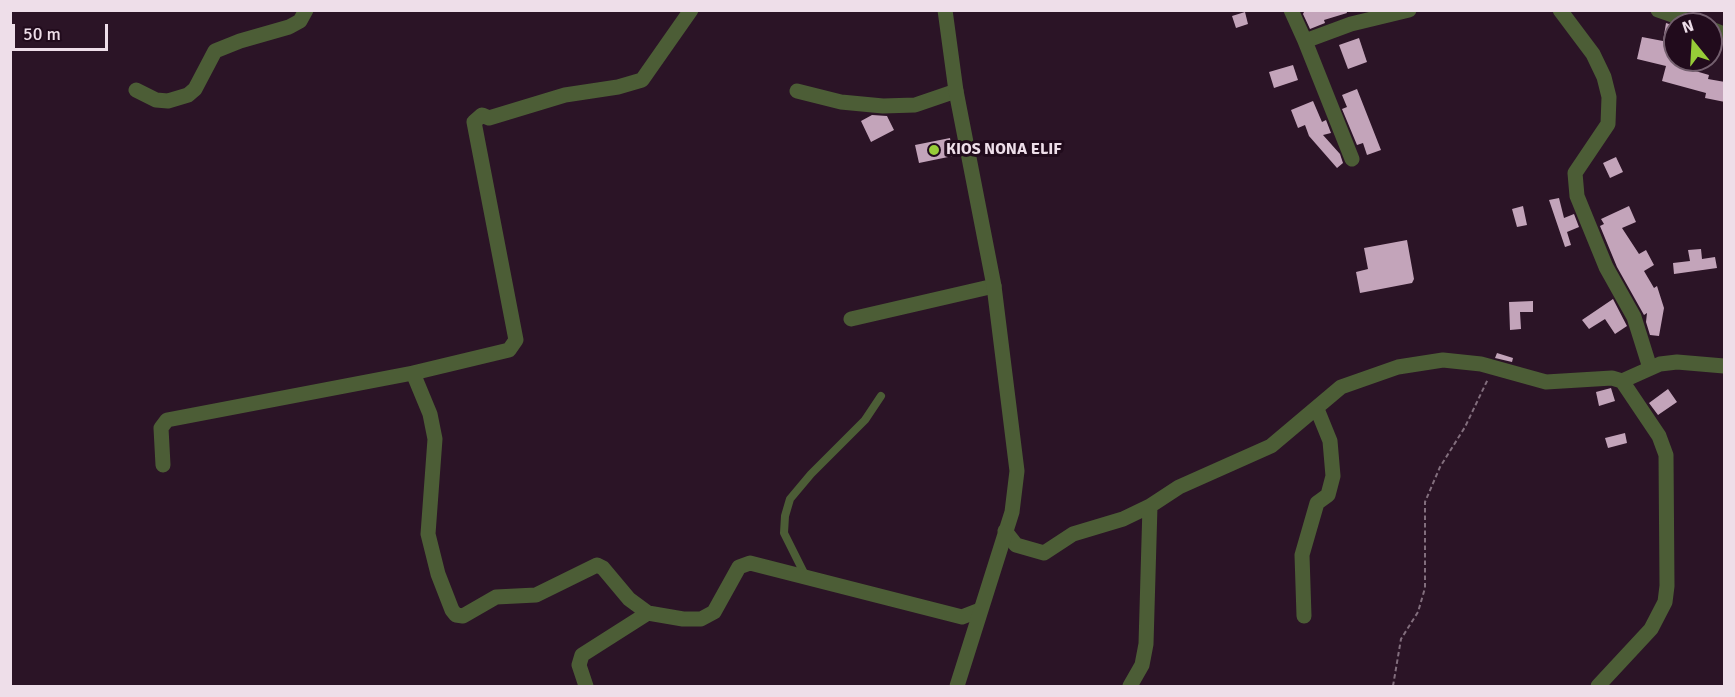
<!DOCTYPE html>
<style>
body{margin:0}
#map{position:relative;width:1735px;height:697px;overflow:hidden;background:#2b1426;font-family:Signika,sans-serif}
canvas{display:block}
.frame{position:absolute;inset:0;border:12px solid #eedee9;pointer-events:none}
.north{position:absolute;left:1663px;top:12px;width:60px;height:60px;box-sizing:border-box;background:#210b1c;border:2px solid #735f6e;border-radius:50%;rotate:342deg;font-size:16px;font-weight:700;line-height:24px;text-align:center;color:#eedee9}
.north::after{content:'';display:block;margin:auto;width:21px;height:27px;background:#97cc38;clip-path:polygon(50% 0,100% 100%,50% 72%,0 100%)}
.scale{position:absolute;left:12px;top:24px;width:96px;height:27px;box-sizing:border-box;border:3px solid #eedee9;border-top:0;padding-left:8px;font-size:18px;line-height:21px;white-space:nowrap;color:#eedee9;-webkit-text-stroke:4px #210b1c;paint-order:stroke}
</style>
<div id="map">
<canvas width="1735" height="697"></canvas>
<div class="frame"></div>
<div class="north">N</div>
<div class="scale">50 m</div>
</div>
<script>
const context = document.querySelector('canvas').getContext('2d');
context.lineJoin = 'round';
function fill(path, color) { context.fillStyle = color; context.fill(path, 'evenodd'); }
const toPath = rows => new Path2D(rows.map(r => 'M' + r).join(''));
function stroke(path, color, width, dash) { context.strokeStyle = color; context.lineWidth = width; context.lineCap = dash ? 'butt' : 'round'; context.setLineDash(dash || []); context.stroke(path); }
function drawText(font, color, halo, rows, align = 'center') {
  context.font = font + ' Signika,sans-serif'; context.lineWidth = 6; context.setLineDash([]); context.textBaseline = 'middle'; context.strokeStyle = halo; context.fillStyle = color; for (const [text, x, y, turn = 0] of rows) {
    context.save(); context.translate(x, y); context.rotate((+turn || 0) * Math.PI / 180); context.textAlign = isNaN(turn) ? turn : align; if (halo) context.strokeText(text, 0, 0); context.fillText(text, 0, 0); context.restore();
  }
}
const building = toPath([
 [1305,10,1346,10,1347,13,1324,20,1325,23,1310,29,1303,14],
 [1245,12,1248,24,1236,28,1232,16],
 [1666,23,1675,26,1675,65,1709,75,1708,79,1725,82,1725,102,1705,98,1706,93,1662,81,1666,66,1637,59,1642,37,1663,41],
 [1359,38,1367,62,1348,69,1339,45],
 [1293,65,1298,80,1274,88,1269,72],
 [1357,89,1381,150,1367,155,1363,143,1357,145,1342,109,1347,107,1342,95],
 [1313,101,1322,122,1326,120,1331,133,1323,135,1340,154,1343,163,1337,168,1309,136,1305,125,1298,128,1291,110],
 [872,115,887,116,894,130,871,142,861,121],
 [950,138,953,156,919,163,915,145],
 [1616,157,1623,172,1610,178,1603,163],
 [1559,198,1564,218,1574,214,1579,227,1567,232,1571,245,1565,247,1549,200],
 [1523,206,1527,225,1517,227,1512,209],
 [1629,206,1636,222,1622,228,1639,254,1646,250,1654,265,1644,271,1654,288,1657,286,1664,308,1659,336,1650,335,1646,322,1647,313,1644,315,1617,267,1600,226,1604,224,1601,219],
 [1407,240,1414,279,1412,283,1360,293,1356,272,1368,269,1364,248],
 [1701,249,1702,259,1715,257,1717,268,1674,274,1673,263,1690,261,1688,250],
 [1613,299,1627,326,1615,334,1605,319,1589,329,1582,320],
 [1533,301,1533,312,1520,312,1521,329,1510,330,1509,302],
 [1497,353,1513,358,1512,362,1495,358],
 [1611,388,1615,401,1599,406,1596,392],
 [1668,389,1677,402,1658,415,1649,403],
 [1625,433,1627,443,1608,448,1605,438]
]);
const path = toPath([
 [1393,686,1401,639,1418,612,1425,588,1425,502,1440,467,1465,427,1488,379]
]);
const service = toPath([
 [806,577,784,533,785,516,790,499,811,474,865,420,881,396]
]);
const minor = toPath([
 [691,10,642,80,618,87,565,95,489,118,482,115,474,122,516,340,509,350,413,373,430,414,435,439,428,534,438,574,452,610,456,615,463,616,496,597,536,595,597,565,603,568,629,599,648,613,683,619,701,619,714,612,739,567,750,563,962,617,980,610],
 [1291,10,1305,41,1351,24,1409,10],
 [1560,10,1593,54,1604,77,1609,97,1608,124,1575,173,1577,196,1606,267,1634,317,1650,368],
 [1658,10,1698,24],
 [1711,29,1724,34],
 [1305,41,1352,159],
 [136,90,156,100,168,101,188,95,195,89,215,51,240,41,289,27,300,21,306,10],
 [797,91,841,102,883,106,915,105,956,91],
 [851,319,994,286],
 [1622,381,1660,364,1677,362,1724,366],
 [163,465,161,428,167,420,413,373],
 [1005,531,1016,545,1044,553,1073,534,1123,519,1150,506,1179,487,1271,446,1341,387,1398,367,1443,360,1481,364,1546,382,1612,378,1622,381,1659,436,1666,455,1667,586,1665,602,1651,629,1598,686],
 [1304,616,1302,555,1317,503,1328,495,1333,476,1330,441,1317,409],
 [586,686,579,665,582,655,648,613],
 [1130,686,1142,665,1146,644,1150,506]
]);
const tertiary = toPath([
 [945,10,956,91,994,286,1017,471,1012,512,957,686]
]);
const markers = [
 [934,150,6,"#97cc38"]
];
const poiNames = [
 ["KIOS NONA ELIF",946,150]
];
fill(building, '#c3a4ba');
stroke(path, '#826e7d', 2, [4.5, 3]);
stroke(service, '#4c5d36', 8);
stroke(minor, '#4c5d36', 15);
stroke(tertiary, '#4c5d36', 15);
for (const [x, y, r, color] of markers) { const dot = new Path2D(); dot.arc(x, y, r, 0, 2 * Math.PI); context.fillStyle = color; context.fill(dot); stroke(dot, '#210b1c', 2); }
drawText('bold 16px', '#eedee9', '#210b1c', poiNames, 'left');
</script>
